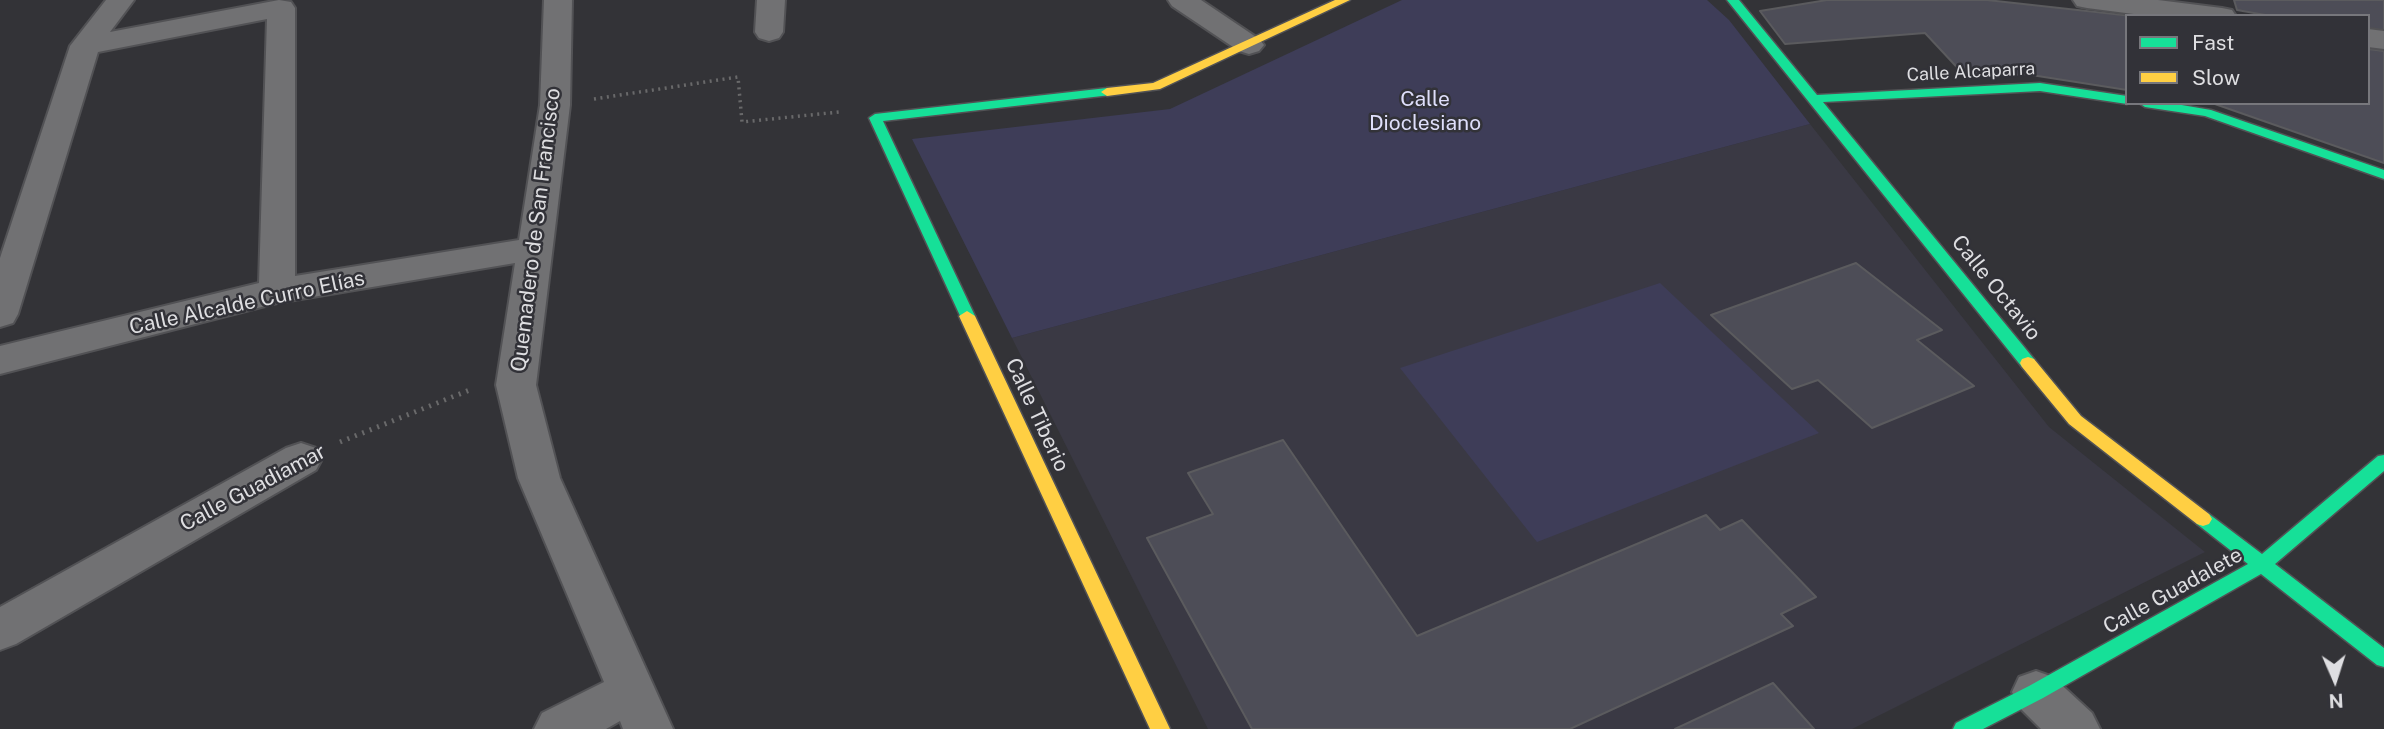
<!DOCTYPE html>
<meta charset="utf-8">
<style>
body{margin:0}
#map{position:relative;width:2384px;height:729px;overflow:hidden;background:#333337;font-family:"Public Sans",sans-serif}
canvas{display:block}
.legend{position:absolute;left:2125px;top:14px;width:245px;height:91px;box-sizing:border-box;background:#323238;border:2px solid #77777c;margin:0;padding:9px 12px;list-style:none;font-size:21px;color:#dedee1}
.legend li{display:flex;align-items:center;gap:14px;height:35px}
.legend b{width:35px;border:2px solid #77777c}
.north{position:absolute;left:2300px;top:645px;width:70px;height:70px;-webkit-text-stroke:5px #323238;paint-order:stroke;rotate:177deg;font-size:19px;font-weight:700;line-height:28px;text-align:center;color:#dedee1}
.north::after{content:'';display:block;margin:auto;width:24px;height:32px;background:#dedee1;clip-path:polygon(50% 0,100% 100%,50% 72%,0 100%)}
</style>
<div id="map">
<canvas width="2384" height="729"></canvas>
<ul class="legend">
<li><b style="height:9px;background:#16e098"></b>Fast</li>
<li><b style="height:9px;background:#ffcf43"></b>Slow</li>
</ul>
<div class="north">N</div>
</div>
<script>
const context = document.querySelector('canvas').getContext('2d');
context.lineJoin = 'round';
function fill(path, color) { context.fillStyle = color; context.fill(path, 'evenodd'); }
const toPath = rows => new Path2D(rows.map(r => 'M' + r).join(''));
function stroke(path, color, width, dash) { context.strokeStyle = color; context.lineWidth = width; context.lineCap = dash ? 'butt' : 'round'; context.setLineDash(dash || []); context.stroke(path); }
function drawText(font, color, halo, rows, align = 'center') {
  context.font = font + ' "Public Sans",sans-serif'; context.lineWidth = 5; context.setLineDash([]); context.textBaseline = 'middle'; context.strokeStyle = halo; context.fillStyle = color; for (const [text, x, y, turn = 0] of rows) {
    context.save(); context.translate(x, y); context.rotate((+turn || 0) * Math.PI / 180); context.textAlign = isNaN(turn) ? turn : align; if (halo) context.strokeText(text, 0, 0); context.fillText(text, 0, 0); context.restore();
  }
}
const built = toPath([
 [1810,124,2049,427,2205,552,1852,729,1208,729,1012,338]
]);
const green = toPath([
 [1402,0,1707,0,1729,20,1810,124,1012,338,912,139,1170,109],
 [1660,283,1819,433,1537,542,1400,368]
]);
const building = toPath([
 [1827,0,1987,0,2132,16,2127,16,2127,90,2025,74,1967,78,1925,33,1785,44,1760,11,1827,0],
 [2234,0,2384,0,2384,34,2368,31,2368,16,2271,16,2237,10,2234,0],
 [2368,49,2384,51,2384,163,2212,103,2368,103,2368,49],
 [1856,263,1942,330,1917,340,1974,386,1872,428,1818,380,1792,389,1711,315,1856,263],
 [1283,440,1417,636,1706,515,1720,530,1742,520,1816,597,1781,614,1793,626,1570,729,1252,729,1147,538,1213,514,1188,473,1283,440],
 [1773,683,1814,729,1675,729,1773,683]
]);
const pathFar1 = toPath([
 [594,99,738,77,742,122,839,112]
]);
const path = toPath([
 [340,442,472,389]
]);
const street = toPath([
 [106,0,134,0,110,32,279,0,291,2,295,8,295,276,519,240,540,105,544,0,572,0,570,105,536,385,560,478,673,729,623,729,620,721,606,729,534,729,542,713,604,682,518,478,496,385,515,263,277,303,0,374,0,346,259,283,267,19,98,52,18,314,13,323,0,327,0,258,70,46,106,0],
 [757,0,785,0,783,32,779,38,769,41,759,38,755,32,757,0],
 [1168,0,1201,0,1259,39,1264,45,1259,51,1249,54,1239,51,1172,6,1168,0],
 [2073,0,2158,0,2222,8,2232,10,2236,16,2149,16,2087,8,2077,6,2073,0],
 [2368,29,2384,31,2384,49,2368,47,2368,29],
 [301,443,316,448,322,459,316,470,16,644,0,650,0,607,286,448,301,443],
 [2036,671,2053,677,2092,713,2100,729,2041,729,2019,707,2012,692,2019,677,2036,671]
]);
const fast = toPath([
 [1727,0,1739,0,1817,95,2040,83,2127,96,2127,103,2129,103,2127,104,2040,91,1823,102,2034,359,2036,363,2034,367,2022,367,1727,0],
 [1107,88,1111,89,1111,95,883,121,975,316,972,320,962,320,869,118,875,114,1107,88],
 [2139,103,2170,103,2211,110,2384,170,2384,179,2205,116,2145,107,2139,103],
 [2384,455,2384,471,2275,564,2384,648,2384,667,2377,665,2261,574,2043,698,1983,729,1953,729,1956,723,2029,686,2248,564,2197,524,2194,519,2197,514,2203,512,2209,514,2262,554,2378,456,2384,455]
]);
const slow = toPath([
 [1335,0,1350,0,1160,89,1107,96,1101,92,1107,88,1153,83,1335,0],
 [967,311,975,316,1170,729,1150,729,959,316,967,311],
 [2028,357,2034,359,2081,416,2209,514,2212,519,2209,524,2203,526,2197,524,2069,424,2022,367,2020,363,2022,359,2028,357]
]);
const farStreetnames = [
 ["Calle Alcaparra",1971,72,-3]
];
const parkNames = [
 ["Calle",1425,100],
 ["Dioclesiano",1425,124]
];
const streetNames = [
 ["Quemadero de San Francisco",536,230,-83],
 ["Calle Octavio",1996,288,51],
 ["Calle Alcalde Curro Elías",247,303,-12],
 ["Calle Tiberio",1037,415,65],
 ["Calle Guadiamar",253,488,-28],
 ["Calle Guadalete",2173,591,-29]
];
fill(built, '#3a3944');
fill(green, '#3e3d58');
fill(building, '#4d4d57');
stroke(building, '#5b5b5e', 2);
stroke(street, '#525255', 4);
stroke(fast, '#525255', 3);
stroke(slow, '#525255', 3);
stroke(pathFar1, '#69696a', 3.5, [2, 4.5]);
stroke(path, '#69696a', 5, [2, 6]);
fill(street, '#717173');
fill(fast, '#16e098');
fill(slow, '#ffcf43');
drawText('18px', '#dedee1', '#323238', farStreetnames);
drawText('21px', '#dedefa', '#323238', parkNames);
drawText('21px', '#dedee1', '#323238', streetNames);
</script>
